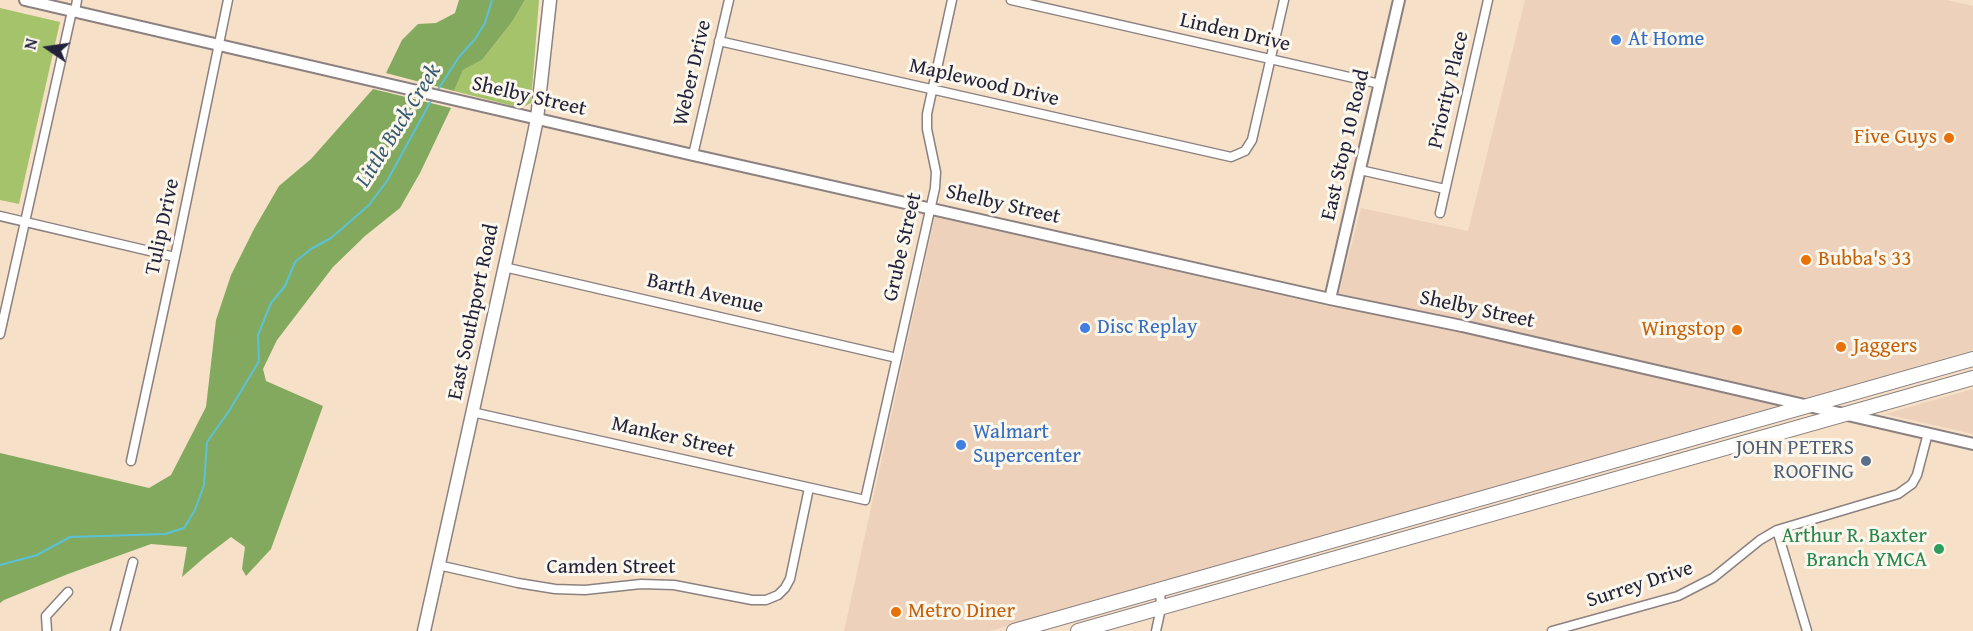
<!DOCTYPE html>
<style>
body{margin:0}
#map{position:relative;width:1973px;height:631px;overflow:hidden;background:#f6e0c7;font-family:"Gentium Book Plus",serif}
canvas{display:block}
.north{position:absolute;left:18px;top:18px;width:60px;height:60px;-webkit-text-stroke:4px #fbf7ec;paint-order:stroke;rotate:283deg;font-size:16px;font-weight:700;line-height:24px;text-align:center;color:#22223b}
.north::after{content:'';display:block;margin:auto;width:21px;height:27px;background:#22223b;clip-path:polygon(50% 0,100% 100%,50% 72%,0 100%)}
</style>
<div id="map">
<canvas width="1973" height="631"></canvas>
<div class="north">N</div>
</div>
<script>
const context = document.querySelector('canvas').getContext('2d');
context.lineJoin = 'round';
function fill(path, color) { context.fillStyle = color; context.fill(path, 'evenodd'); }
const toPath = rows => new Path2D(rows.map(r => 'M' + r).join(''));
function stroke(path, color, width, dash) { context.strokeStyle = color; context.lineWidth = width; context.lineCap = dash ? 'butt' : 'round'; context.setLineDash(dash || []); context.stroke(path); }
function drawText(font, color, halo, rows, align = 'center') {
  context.font = font + ' "Gentium Book Plus",serif'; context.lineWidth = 6; context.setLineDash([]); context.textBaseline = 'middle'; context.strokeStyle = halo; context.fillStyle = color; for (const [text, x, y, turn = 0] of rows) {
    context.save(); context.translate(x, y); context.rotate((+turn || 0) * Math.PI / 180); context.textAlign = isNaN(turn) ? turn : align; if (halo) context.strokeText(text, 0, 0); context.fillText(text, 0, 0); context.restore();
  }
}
const built = toPath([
 [1525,0,1947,0,1973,6,1973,350,990,631,844,631,935,216,1335,308,1361,208,1468,231],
 [1973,389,1973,434,1885,414]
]);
const green = toPath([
 [525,0,539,0,531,103,521,108,454,91,463,70,482,60,512,22],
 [0,8,60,22,19,204,0,200]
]);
const forest = toPath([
 [459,0,525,0,512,22,482,60,463,70,454,91,386,73,402,40,418,24,436,23,455,13],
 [373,89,451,108,420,173,400,208,365,236,333,267,277,340,263,369,266,381,323,406,271,549,246,576,242,569,245,547,231,537,206,556,182,577,187,547,151,544,68,574,4,600,0,603,0,453,149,488,171,475,206,407,216,320,231,275,254,229,279,186,311,159]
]);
const stream = toPath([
 [437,91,459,57,475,39,485,23,492,0],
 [0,565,37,555,70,537,165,534,184,528,195,510,204,485,207,442,229,411,259,361,258,335,271,303,285,286,295,262,311,249,331,238,369,205,387,181,432,99]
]);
const minor = toPath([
 [1011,0,1380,84],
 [75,12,77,0],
 [719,41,1231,157,1245,151,1252,140,1284,0],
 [693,155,729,0],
 [1360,170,1445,189],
 [1440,213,1488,0],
 [0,216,175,257],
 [504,267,897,358],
 [0,334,72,11],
 [472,412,865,500,935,188,936,172,927,129,927,114,952,0],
 [131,461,175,257,228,0],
 [1777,530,1807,631],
 [438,565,518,583,555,589,585,590,641,584,674,585,752,600,766,600,778,595,785,588,790,579,809,488],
 [47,631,46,616,68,592],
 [115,631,133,562],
 [1156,631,1161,608,1160,589],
 [1552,631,1678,596,1713,578,1760,540,1777,530,1898,494,1912,484,1917,475,1928,433]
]);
const tertiary = toPath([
 [25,0,693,155,1330,299,1462,326,1973,444],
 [1330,299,1399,0]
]);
const secondary = toPath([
 [424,631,531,148,537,119,550,0]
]);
const primary = toPath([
 [1014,631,1973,359],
 [1078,631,1973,378]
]);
const markers = [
 [1616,40,6,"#3f7fe0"],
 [1949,138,6,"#e8710a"],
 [1806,260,6,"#e8710a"],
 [1085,328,6,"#3f7fe0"],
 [1737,330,6,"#e8710a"],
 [1841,347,6,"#e8710a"],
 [961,445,6,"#3f7fe0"],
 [1866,461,6,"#5c6f8a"],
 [1939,549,6,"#2e9e5b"],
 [896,612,6,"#e8710a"]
];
const streetNames = [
 ["Linden Drive",1235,33,13],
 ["Weber Drive",693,73,-77],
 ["Maplewood Drive",984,83,13],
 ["Priority Place",1449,90,-77],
 ["Shelby Street",529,97,13],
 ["East Stop 10 Road",1346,145,-77],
 ["Shelby Street",1003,205,13],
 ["Tulip Drive",163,227,-78],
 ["Grube Street",903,247,-77],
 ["Barth Avenue",705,294,13],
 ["Shelby Street",1477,310,12],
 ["East Southport Road",474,312,-78],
 ["Manker Street",673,438,13],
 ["Camden Street",611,568],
 ["Surrey Drive",1640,585,-18]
];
const shopNames = [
 ["At Home",1628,40],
 ["Disc Replay",1097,328],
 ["Walmart",973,433],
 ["Supercenter",973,457]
];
const foodNames = [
 ["Five Guys",1937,138,"right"],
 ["Bubba's 33",1818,260],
 ["Wingstop",1725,330,"right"],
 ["Jaggers",1853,347],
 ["Metro Diner",908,612]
];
const serviceNames = [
 ["JOHN PETERS",1854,449],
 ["ROOFING",1854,473]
];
const leisureNames = [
 ["Arthur R. Baxter",1927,537],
 ["Branch YMCA",1927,561]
];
const waterNames = [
 ["Little Buck Creek",399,126,-58]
];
fill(built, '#edd1ba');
fill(green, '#a4c36b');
fill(forest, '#83a95f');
stroke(stream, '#5ac2d7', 2);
stroke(minor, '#8c8181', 11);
stroke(tertiary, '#8c8181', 14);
stroke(secondary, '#8c8181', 15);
stroke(primary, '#8c8181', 16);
stroke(minor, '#fff', 8);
stroke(tertiary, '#fff', 10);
stroke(secondary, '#fff', 12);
stroke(primary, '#fff', 14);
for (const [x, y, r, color] of markers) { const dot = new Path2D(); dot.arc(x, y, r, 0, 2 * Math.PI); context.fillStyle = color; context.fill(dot); stroke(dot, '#fbf7ec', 2); }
drawText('21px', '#22223b', '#fbf7ec', streetNames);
drawText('21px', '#366cbe', '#fbf7ec', shopNames, 'left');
drawText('21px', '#c56008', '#fbf7ec', foodNames, 'left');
drawText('21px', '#4e5e75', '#fbf7ec', serviceNames, 'right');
drawText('21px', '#27864d', '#fbf7ec', leisureNames, 'right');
drawText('italic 22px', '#365a72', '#fbf7ec', waterNames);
</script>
